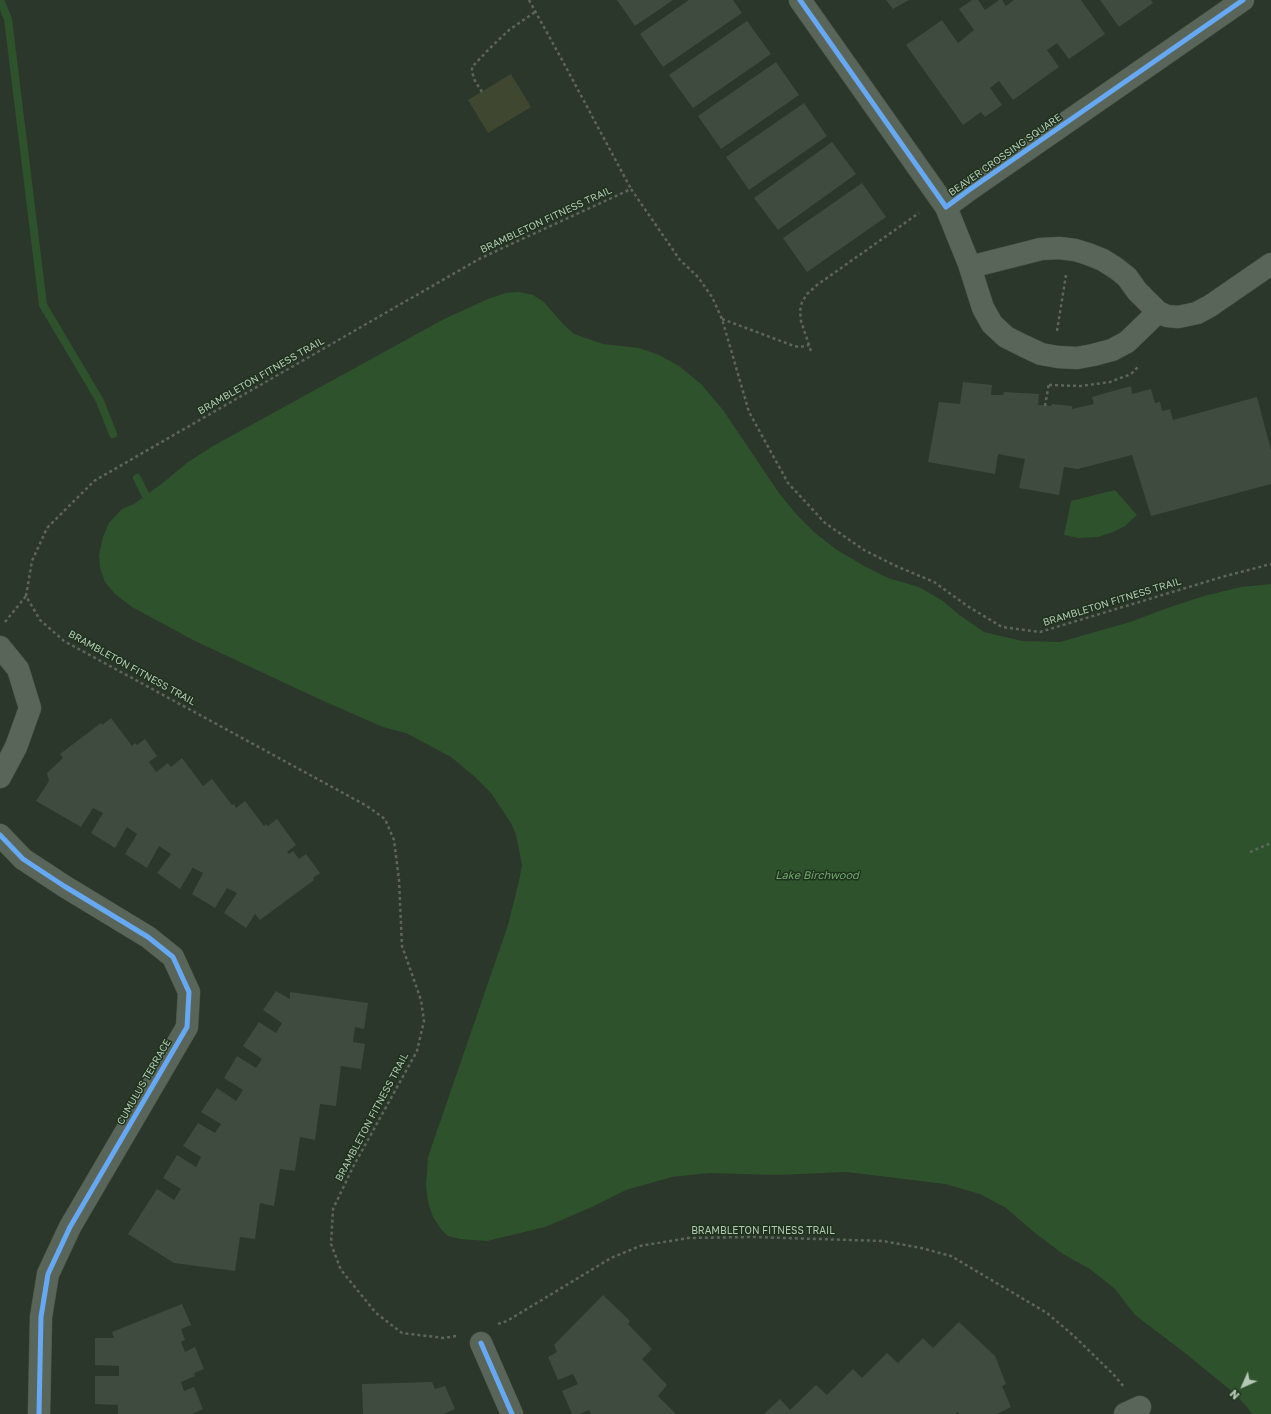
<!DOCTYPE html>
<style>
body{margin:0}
#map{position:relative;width:1271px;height:1414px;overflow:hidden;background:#2b372a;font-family:"Golos Text",sans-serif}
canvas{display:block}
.north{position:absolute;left:1223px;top:1366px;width:40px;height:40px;-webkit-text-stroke:3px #1e321d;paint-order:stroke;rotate:225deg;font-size:11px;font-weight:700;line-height:16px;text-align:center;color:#b4c9b4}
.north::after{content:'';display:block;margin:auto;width:14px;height:18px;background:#b4c9b4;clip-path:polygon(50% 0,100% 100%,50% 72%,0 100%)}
</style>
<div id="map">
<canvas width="1271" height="1414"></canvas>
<div class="north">N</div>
</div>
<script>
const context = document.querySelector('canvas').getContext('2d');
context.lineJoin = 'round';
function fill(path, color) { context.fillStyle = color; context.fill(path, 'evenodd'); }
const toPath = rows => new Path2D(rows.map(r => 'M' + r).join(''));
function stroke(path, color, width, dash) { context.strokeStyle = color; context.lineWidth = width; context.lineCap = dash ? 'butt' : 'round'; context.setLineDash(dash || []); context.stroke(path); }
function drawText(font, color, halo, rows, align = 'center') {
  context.font = font + ' "Golos Text",sans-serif'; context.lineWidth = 3; context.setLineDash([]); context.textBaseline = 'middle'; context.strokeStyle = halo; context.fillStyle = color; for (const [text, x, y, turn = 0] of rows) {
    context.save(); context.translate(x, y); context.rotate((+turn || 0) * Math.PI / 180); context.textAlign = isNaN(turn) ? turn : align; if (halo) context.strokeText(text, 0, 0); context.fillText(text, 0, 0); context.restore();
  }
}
const green = toPath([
 [511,74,531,107,488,133,468,100]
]);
const water = toPath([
 [519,292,533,295,544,302,563,324,574,334,603,344,639,348,659,355,679,366,701,384,723,410,779,493,796,514,815,533,837,550,866,567,888,578,919,587,943,601,958,614,984,632,1022,641,1060,642,1130,622,1173,606,1204,596,1241,587,1271,584,1271,1414,1252,1414,1248,1408,1234,1393,1185,1353,1135,1315,1115,1289,1090,1269,1063,1254,1035,1233,1006,1208,980,1194,945,1184,847,1172,777,1175,709,1173,672,1177,626,1190,592,1207,545,1227,487,1241,460,1239,448,1236,441,1229,433,1217,428,1202,426,1186,428,1157,508,925,519,881,522,865,516,835,511,823,491,793,475,777,451,757,406,733,383,727,319,699,195,641,132,607,115,594,105,582,100,568,99,555,103,537,109,523,122,509,134,504,164,482,188,462,213,446,444,319,488,299,506,293],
 [1115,490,1137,515,1125,526,1113,532,1098,537,1078,538,1064,535,1071,501]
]);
const stream = toPath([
 [0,0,8,19,43,305,100,401,113,434],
 [137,478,146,496,154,501]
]);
const building = toPath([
 [617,0,673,0,635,26],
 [689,0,733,0,742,13,663,67,640,34],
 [886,0,909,0,893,9],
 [972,0,978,0,985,10,999,0,1002,0,1006,6,1014,0,1081,0,1105,34,1069,59,1057,43,1047,50,1059,67,1013,100,999,81,990,88,1002,105,985,117,981,112,963,125,906,45,942,20,958,43,974,30,959,9],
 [1100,0,1151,0,1153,3,1119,27],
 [747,21,771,54,693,108,669,75],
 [776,62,799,95,721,149,698,116],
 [804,103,827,136,749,190,726,157],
 [832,142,856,174,778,230,754,198],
 [862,183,886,217,807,272,783,238],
 [963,382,992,385,991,395,1003,395,1004,392,1039,394,1038,405,1051,406,1052,404,1072,406,1072,409,1094,404,1092,397,1131,386,1132,394,1151,389,1155,403,1160,402,1162,411,1170,409,1173,420,1257,397,1271,450,1271,484,1151,516,1132,455,1078,469,1064,467,1059,495,1019,488,1025,459,998,454,995,474,928,462,939,402,960,404],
 [111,718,132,746,135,743,137,745,145,739,157,756,149,762,156,772,168,763,171,767,182,758,203,786,212,779,232,805,234,804,236,808,245,801,264,826,266,824,268,826,277,819,296,845,287,852,289,854,293,851,299,859,306,854,320,873,313,878,314,880,260,920,255,914,246,928,224,913,237,893,227,888,215,908,192,894,203,873,195,869,193,867,180,889,157,873,171,854,159,846,147,868,125,854,137,834,127,827,115,848,91,833,103,813,93,808,81,827,36,801,49,781,47,773,63,758,60,754,101,723,102,725],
 [276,991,290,999,290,992,368,1003,364,1029,355,1027,353,1042,365,1044,361,1069,341,1066,336,1106,320,1104,315,1140,300,1137,295,1171,280,1169,274,1206,260,1203,255,1239,240,1237,235,1271,174,1263,128,1234,157,1189,174,1200,181,1189,163,1178,177,1155,196,1167,201,1157,183,1146,198,1123,215,1133,221,1124,201,1112,217,1088,236,1101,243,1090,224,1078,237,1056,256,1068,262,1059,243,1046,259,1022,276,1033,282,1023,263,1010],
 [603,1295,630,1321,628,1324,652,1349,642,1359,667,1385,658,1396,676,1414,591,1414,589,1410,580,1414,572,1414,562,1391,578,1384,573,1374,558,1380,548,1357,557,1352,554,1345],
 [182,1304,191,1325,181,1329,185,1340,181,1342,185,1352,195,1347,204,1369,194,1373,195,1376,181,1382,184,1391,194,1387,203,1409,192,1414,118,1414,118,1405,95,1404,95,1376,119,1376,119,1366,95,1365,95,1338,114,1338,112,1332],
 [959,1322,995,1356,1006,1384,1002,1386,1011,1407,997,1414,959,1414,958,1412,955,1414,764,1414,780,1399,790,1410,816,1385,827,1395,853,1369,862,1378,887,1353,898,1363,923,1338,933,1348],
 [432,1382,435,1389,445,1386,455,1409,444,1414,363,1414,362,1384]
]);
const path = toPath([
 [529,0,561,58,631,189],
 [482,92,475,81,472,72,472,67,490,48,509,30,535,12],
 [722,319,794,346,800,347,809,345],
 [1057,331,1066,275],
 [811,351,801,321,800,311,802,302,807,294,817,285,919,213],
 [1049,385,1081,386,1110,382,1131,374,1139,366],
 [1045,406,1049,383],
 [5,622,26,596],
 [1250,852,1271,843],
 [498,1324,507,1321,611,1258,640,1246,688,1238,753,1237,883,1241,921,1248,951,1256,1047,1313,1074,1336,1114,1375,1124,1387],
 [456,1336,444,1338,402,1333,376,1313,341,1270,331,1244,333,1209,353,1167,417,1051,424,1021,421,1000,402,946,399,880,394,840,385,819,367,806,64,641,40,620,26,596,32,561,47,528,94,481,479,259,631,189,680,260,698,277,712,297,722,319,749,412,788,483,825,523,864,550,896,566,934,582,969,607,1002,627,1040,632,1222,577,1271,564]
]);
const minor = toPath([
 [800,0,946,207,969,190,1243,0],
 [946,207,969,264,983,308,992,324,1006,337,1024,346,1041,354,1058,357,1077,358,1093,355,1112,350,1127,342,1158,312],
 [970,267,1041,249,1059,248,1075,250,1088,254,1103,260,1117,269,1127,277,1137,291,1158,312,1167,316,1178,317,1197,313,1210,306,1271,264],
 [0,647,18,669,30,708,16,747,0,777],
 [0,835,23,859,64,886,148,937,173,957,189,992,187,1027,70,1227,48,1274,41,1317,39,1414],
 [481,1343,512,1414],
 [1125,1414,1140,1407]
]);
const cycleway = toPath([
 [800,0,946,207,969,190,1243,0],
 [0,835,23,859,64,886,148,937,173,957,189,992,187,1027,70,1227,48,1274,41,1317,39,1414],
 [481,1343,512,1414]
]);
const streetNames = [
 ["BEAVER CROSSING SQUARE",1005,155,-35],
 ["BRAMBLETON FITNESS TRAIL",546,220,-25],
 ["BRAMBLETON FITNESS TRAIL",261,376,-30],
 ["BRAMBLETON FITNESS TRAIL",1112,602,-17],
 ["BRAMBLETON FITNESS TRAIL",132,668,29],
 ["CUMULUS TERRACE",144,1082,-60],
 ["BRAMBLETON FITNESS TRAIL",372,1117,-62],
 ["BRAMBLETON FITNESS TRAIL",763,1231]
];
const waterNames = [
 ["Lake Birchwood",817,876]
];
fill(green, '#404730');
fill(water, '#2e522c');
stroke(stream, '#2e522c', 8);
fill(building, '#3f4b3f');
stroke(minor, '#485248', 23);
stroke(path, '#5c665a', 2.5, [3, 3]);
stroke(minor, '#5a655a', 22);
stroke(cycleway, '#66a8f1', 5);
drawText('10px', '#b4c9b4', '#1e321d', streetNames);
drawText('italic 11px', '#71a76d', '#1e321d', waterNames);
</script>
